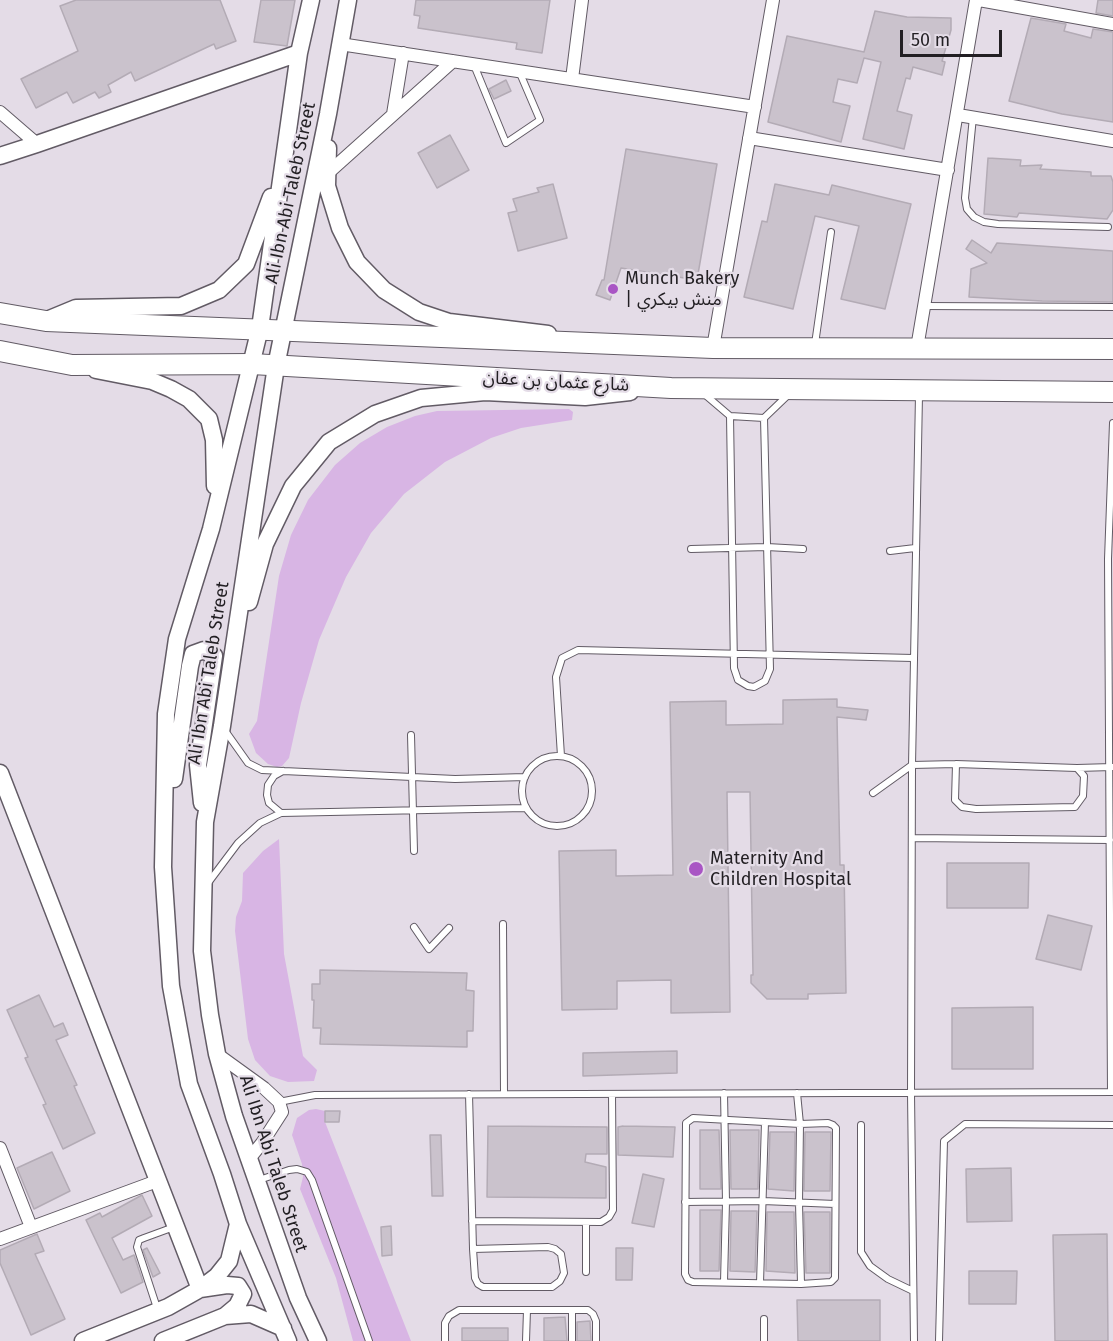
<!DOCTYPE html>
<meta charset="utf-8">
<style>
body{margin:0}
#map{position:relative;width:1113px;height:1341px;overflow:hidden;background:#e4dce7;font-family:"Fira Sans",sans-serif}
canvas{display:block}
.scale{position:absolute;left:900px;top:30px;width:102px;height:27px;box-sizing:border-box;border:3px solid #221f23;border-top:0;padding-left:8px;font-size:18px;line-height:21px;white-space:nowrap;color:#221f23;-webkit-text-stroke:4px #e4dce7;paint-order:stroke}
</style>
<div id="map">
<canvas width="1113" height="1341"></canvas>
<div class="scale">50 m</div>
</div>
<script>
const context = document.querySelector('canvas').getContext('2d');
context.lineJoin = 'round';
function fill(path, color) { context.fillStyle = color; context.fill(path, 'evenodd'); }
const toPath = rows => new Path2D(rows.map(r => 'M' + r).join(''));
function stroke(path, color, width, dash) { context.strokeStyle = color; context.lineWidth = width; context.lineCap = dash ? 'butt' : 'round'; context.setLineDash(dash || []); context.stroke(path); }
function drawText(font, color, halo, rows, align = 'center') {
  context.font = font + ' "Fira Sans","Noto Sans Arabic",sans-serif'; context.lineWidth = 4.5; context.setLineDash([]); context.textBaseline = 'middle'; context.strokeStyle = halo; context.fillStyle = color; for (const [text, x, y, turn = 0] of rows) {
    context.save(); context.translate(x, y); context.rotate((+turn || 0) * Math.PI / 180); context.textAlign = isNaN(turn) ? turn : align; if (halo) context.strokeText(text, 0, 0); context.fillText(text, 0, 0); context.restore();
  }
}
const green = toPath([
 [569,409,573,412,572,420,521,428,491,438,445,462,404,494,371,533,346,577,319,640,301,703,289,758,282,766,277,767,268,764,256,753,249,734,257,721,279,576,291,535,308,500,335,465,360,443,387,427,415,416,437,411],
 [279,839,284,954,303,1056,317,1070,314,1081,288,1082,270,1076,255,1060,248,1039,235,931,236,917,242,901,243,873,263,851],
 [316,1109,325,1111,325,1122,411,1341,353,1341,336,1278,300,1189,303,1177,302,1164,292,1135,297,1118,309,1110]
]);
const building = toPath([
 [76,0,220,0,236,41,216,49,214,44,135,81,131,72,108,85,111,92,99,98,95,92,73,103,67,92,36,108,21,79,78,51,60,6,76,0],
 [261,0,295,0,287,46,254,42,261,0],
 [416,0,550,0,542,53,516,49,517,43,418,28,420,16,414,15,416,0],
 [1098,0,1113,0,1113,16,1096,13,1098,0],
 [875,11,907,17,951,18,951,30,942,61,945,62,942,75,913,67,910,79,906,78,897,111,912,115,904,149,863,139,881,62,864,58,857,83,838,79,833,102,850,106,841,142,768,122,787,36,864,52,875,11],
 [1031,18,1066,24,1064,31,1091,38,1093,29,1113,32,1113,122,1062,114,1009,101,1031,18],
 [506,80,511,91,494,99,489,89,506,80],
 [450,135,469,170,437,188,418,153,450,135],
 [626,149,717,164,697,280,621,268,610,300,596,295,602,280,604,280,626,149],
 [988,158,1021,160,1020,166,1042,165,1040,169,1091,172,1091,176,1111,176,1113,182,1113,210,1107,219,1019,213,1017,217,984,214,988,158],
 [553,184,567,238,518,251,508,213,517,211,513,199,539,192,537,188,553,184],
 [775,184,829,195,832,185,911,204,885,309,841,299,859,226,815,216,793,309,744,297,762,221,767,222,775,184],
 [972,240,991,253,997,243,1113,251,1113,302,1042,301,969,297,971,269,987,263,966,249,972,240],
 [837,699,837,707,868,710,866,720,837,717,840,865,844,865,846,993,808,994,808,999,767,999,751,983,751,975,753,975,750,792,727,792,730,1012,671,1013,671,980,617,981,617,1009,562,1010,559,851,616,850,616,876,673,875,670,702,726,701,726,725,783,724,783,700,837,699],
 [947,863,1029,863,1028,908,947,908,947,863],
 [1048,915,1092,926,1081,970,1036,959,1048,915],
 [320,970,467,973,466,990,474,991,473,1031,467,1031,467,1047,320,1044,321,1028,313,1028,314,1000,312,1000,312,984,320,984,320,970],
 [39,995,54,1027,63,1023,68,1035,56,1040,77,1085,74,1086,95,1133,63,1149,43,1105,46,1104,25,1058,28,1057,7,1010,39,995],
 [1033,1007,1033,1069,952,1069,952,1008,1033,1007],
 [677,1051,677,1073,583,1076,583,1053,677,1051],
 [325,1111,340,1111,339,1122,325,1122,325,1111],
 [488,1126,607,1127,607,1154,586,1154,585,1162,606,1167,606,1198,487,1197,488,1126],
 [623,1126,675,1127,673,1157,618,1155,618,1127,623,1126],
 [700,1130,719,1130,721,1189,700,1189,700,1130],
 [730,1130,759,1130,758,1189,731,1189,730,1130],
 [770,1132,795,1132,794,1191,768,1189,770,1132],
 [805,1132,831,1132,830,1191,804,1191,805,1132],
 [430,1135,441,1135,443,1196,432,1196,430,1135],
 [52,1152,70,1191,34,1209,17,1168,52,1152],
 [1011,1168,1012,1221,967,1222,966,1169,1011,1168],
 [643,1174,664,1179,654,1227,632,1223,643,1174],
 [142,1195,152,1216,112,1238,123,1260,134,1255,143,1282,121,1293,86,1220,100,1213,102,1217,142,1195],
 [700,1210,721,1210,719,1271,700,1271,700,1210],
 [731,1211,757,1211,755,1272,730,1271,731,1211],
 [767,1212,794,1212,795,1273,766,1271,767,1212],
 [804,1212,830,1212,830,1273,806,1273,804,1212],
 [391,1226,392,1255,382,1256,381,1227,391,1226],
 [37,1234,44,1251,35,1254,65,1319,31,1335,0,1263,0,1250,37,1234],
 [1107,1234,1108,1341,1055,1341,1053,1235,1107,1234],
 [147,1248,160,1273,153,1277,143,1250,147,1248],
 [616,1248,633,1248,632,1280,616,1280,616,1248],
 [969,1271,1017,1271,1016,1304,969,1304,969,1271],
 [797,1300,880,1300,880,1341,798,1341,797,1300],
 [565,1317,567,1341,544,1341,544,1318,565,1317],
 [590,1321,591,1341,577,1341,577,1322,590,1321],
 [462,1328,508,1328,508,1341,462,1341,462,1328]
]);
const service = toPath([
 [474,65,506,143,540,120,519,71],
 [973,117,965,198,967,209,974,217,984,222,998,224,1108,227],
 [925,306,1113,307],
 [815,344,831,232],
 [703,393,730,416,734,668,738,680,748,686,754,687,765,681,770,669,764,418,788,395],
 [730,416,764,418],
 [691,549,767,547,803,549],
 [890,551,915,548],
 [226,732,248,763,262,770,455,779,525,777],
 [411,735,414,851],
 '522 791a35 35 0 1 1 70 0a35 35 0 1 1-70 0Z',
 [561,756,556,677,562,658,578,650,913,658],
 [1077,768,1112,767],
 [873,793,912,765,956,764,1077,768,1084,776,1083,796,1075,807,976,809,962,807,955,800,956,764],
 [281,813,269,803,267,795,268,785,274,776,283,771],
 [912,838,1110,840],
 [208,883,238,843,260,823,281,813,525,808],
 [503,924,504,1094],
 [414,927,429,949,449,928],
 [1111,1092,1108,559,1113,423],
 [797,1093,800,1124,799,1203,801,1284,693,1282,688,1280,685,1274,686,1123,693,1118,800,1124,828,1123,833,1125,836,1128,835,1278,831,1282,801,1284],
 [469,1094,473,1249,475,1278,478,1284,483,1287,552,1287,560,1281,564,1273,561,1254,555,1249,548,1247,473,1249],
 [279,1102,315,1095,1113,1092],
 [861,1125,861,1252,870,1266,888,1279,913,1291],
 [259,1180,289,1170,297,1169,307,1172,312,1180,369,1341],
 [685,1202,763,1201,835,1204],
 [472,1221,601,1222,609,1217,613,1210,612,1094],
 [586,1272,586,1222],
 [724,1282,726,1202,724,1093],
 [760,1283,765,1122],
 [158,1311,137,1247,139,1240,144,1238,174,1227],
 [764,1319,764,1341],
 [445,1341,445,1323,449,1316,459,1310,588,1310,593,1314,596,1321,596,1341],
 [526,1341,527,1310],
 [572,1341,572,1310],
 [914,1341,911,1093,912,765,919,395],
 [939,1341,944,1141,965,1124,1113,1125]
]);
const minor = toPath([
 [979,0,1113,24],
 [340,44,755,107],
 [572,79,582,0],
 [0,112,37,144],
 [393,114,403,53],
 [958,115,1113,141],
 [749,138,948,170],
 [328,173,453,61],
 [713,348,773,0],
 [917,348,976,0],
 [217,1054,264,1088,279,1102,282,1112,262,1143,249,1159],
 [0,1148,31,1227],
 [0,1239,157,1181]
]);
const tertiary = toPath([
 [328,148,327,186,340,228,357,262,384,290,419,312,449,322,548,334],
 [0,156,37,144,299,53],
 [47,320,76,308,181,306,219,290,246,264,271,197],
 [96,370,152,381,171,389,189,399,209,419,214,440,215,486],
 [249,602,265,544,293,486,329,442,375,414,421,398,485,392,585,397,630,392],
 [0,773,200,1289,227,1285,238,1286,243,1294,237,1306,225,1316],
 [174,779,190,666,193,654,204,650,214,656,198,765,202,803],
 [83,1341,168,1307,200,1289,217,1276,229,1261,238,1224],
 [163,1341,225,1316,251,1314,283,1328],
 [288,1341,238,1224,222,1174,189,1084,171,986,163,867,166,714,177,639,211,529,260,328,299,53,311,0],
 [318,1341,298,1298,234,1116,217,1054,210,1015,202,951,205,822,222,726,276,366,328,114,348,0]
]);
const primary = toPath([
 [0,313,46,321,713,348,1113,349],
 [0,351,72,365,252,364,671,388,1113,392]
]);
const markers = [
 [613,289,6,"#a955c4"],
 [696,869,8,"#a955c4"]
];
const streetNames = [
 ["Ali Ibn Abi Taleb Street",291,193,-78],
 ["شارع عثمان بن عفان",556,382,3],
 ["Ali Ibn Abi Taleb Street",209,673,-81],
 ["Ali Ibn Abi Taleb Street",273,1164,72]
];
const poiNames = [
 ["Munch Bakery",625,279],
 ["| منش بيكري",625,300],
 ["Maternity And",710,859],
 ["Children Hospital",710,880]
];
fill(green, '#d8b5e4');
fill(building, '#cac2cc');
stroke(building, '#b3abb5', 1.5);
stroke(service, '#625b65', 8);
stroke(minor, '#625b65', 14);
stroke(tertiary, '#625b65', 19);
stroke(primary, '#625b65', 22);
stroke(service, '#fff', 6);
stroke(minor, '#fff', 12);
stroke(tertiary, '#fff', 16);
stroke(primary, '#fff', 20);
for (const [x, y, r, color] of markers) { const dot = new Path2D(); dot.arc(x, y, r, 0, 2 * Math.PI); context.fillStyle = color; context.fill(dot); stroke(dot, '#e4dce7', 2); }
drawText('18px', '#221f23', '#e4dce7', streetNames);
drawText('18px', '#221f23', '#e4dce7', poiNames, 'left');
</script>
